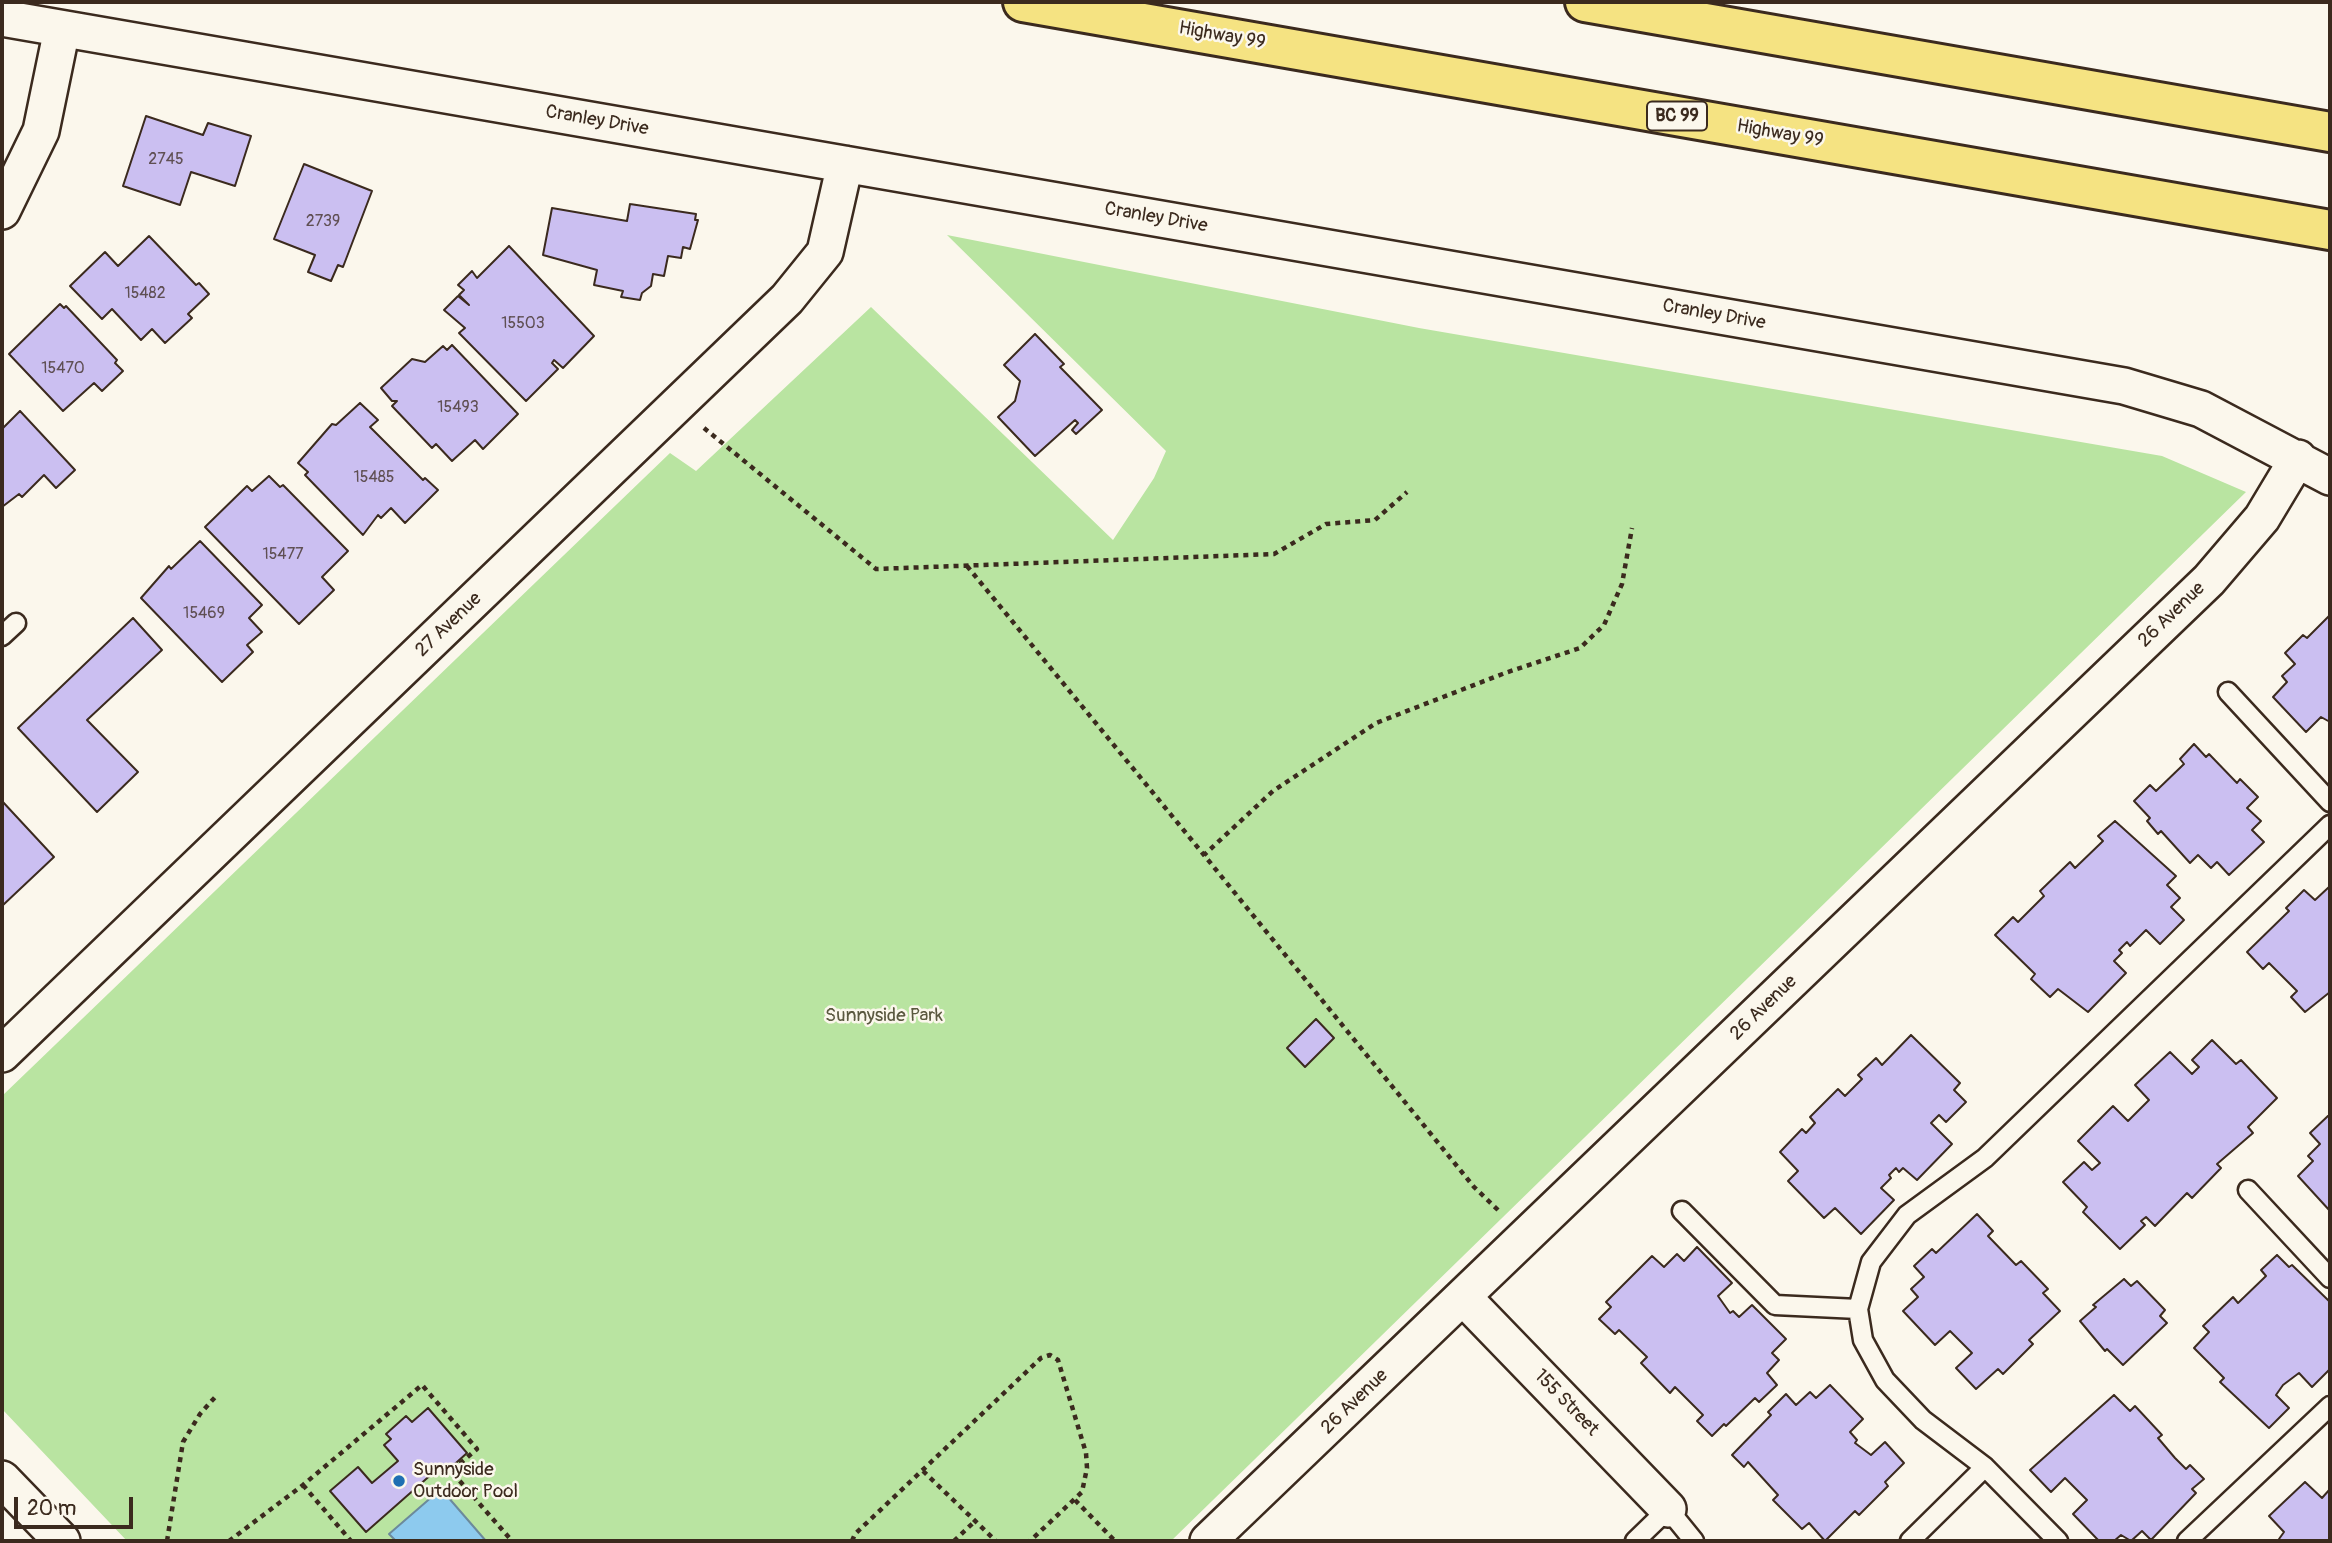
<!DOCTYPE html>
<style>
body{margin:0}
#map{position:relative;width:2332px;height:1543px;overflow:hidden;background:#fbf7ec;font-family:Pangolin,sans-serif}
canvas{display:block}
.frame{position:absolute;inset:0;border:4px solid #3b2a1e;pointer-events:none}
.scale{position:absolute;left:14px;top:1497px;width:119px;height:32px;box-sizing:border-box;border:4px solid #3b2a1e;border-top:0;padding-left:9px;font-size:21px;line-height:24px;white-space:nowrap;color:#3b2a1e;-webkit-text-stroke:5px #fbf7ec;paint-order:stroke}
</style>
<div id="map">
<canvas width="2332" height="1543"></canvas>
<div class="frame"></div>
<div class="scale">20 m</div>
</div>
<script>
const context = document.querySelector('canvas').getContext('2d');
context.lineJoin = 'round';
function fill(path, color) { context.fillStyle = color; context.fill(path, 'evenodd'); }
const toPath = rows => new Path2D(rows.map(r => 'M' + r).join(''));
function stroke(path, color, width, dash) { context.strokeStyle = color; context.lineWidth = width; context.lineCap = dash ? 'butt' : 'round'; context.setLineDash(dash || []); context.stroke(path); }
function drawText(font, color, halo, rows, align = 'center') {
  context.font = font + ' Pangolin,sans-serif'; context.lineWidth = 5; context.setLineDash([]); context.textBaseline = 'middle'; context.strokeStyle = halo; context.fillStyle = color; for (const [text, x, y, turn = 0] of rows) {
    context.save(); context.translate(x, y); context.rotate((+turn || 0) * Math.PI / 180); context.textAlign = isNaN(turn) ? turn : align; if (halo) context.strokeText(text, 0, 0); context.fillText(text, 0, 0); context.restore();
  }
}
const green = toPath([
 [947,235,1419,328,2162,456,2246,492,1171,1541,127,1541,2,1409,2,1096,670,453,696,471,871,307,1113,540,1154,478,1166,451]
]);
const water = toPath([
 [441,1489,486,1541,396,1541,389,1534,441,1489]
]);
const building = toPath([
 [146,116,203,135,208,123,251,136,235,186,191,172,180,205,123,186,146,116],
 [304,164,372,191,343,267,338,265,331,281,308,272,315,255,274,239,304,164],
 [630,204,696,214,695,220,698,220,690,249,683,247,681,258,668,256,664,276,653,274,651,286,642,293,640,300,621,297,623,291,594,285,597,270,543,255,552,208,627,221,630,204],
 [149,236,196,285,199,283,209,294,188,314,192,318,165,343,152,329,141,340,112,309,102,319,70,286,105,252,118,266,149,236],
 [509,246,594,336,563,368,554,360,552,363,558,369,526,401,459,333,465,328,444,310,458,296,469,305,459,295,464,290,458,285,472,271,477,278,509,246],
 [60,304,64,308,66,306,117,360,115,363,123,371,102,391,94,383,63,411,9,354,60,304],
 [1035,334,1064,364,1060,367,1102,410,1076,434,1072,430,1078,423,1075,420,1035,456,998,417,1015,401,1020,381,1004,365,1035,334],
 [452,345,518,414,483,449,475,440,452,461,436,444,432,448,392,406,397,401,392,401,381,388,412,359,425,362,443,346,447,350,452,345],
 [360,403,378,420,370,427,423,480,425,478,438,490,405,523,391,508,381,518,378,515,363,535,305,475,308,472,298,463,332,424,336,425,360,403],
 [20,411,75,470,56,488,44,475,22,497,19,494,2,507,2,429,20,411],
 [269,476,280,487,283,485,348,551,322,577,334,590,299,624,205,527,247,486,252,491,269,476],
 [200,541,262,605,249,618,262,632,247,645,253,652,222,682,141,598,169,566,171,569,200,541],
 [2330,615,2330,722,2321,717,2306,732,2273,697,2287,682,2282,676,2295,664,2285,653,2303,635,2307,638,2330,615],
 [133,618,162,650,87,720,138,772,97,812,18,728,133,618],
 [2194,744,2206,757,2209,754,2237,783,2240,779,2258,797,2247,808,2261,821,2252,830,2264,842,2229,875,2217,862,2211,868,2198,855,2190,863,2161,831,2158,834,2147,821,2150,818,2134,801,2150,785,2156,791,2184,764,2180,759,2194,744],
 [2,801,54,857,2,906,2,801],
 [2115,821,2176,876,2167,885,2180,898,2171,907,2184,920,2160,944,2146,930,2130,946,2127,942,2119,950,2122,953,2114,961,2126,973,2088,1012,2058,989,2050,997,2031,979,2035,974,1995,935,2013,917,2018,922,2044,896,2040,891,2070,862,2075,868,2103,841,2098,836,2115,821],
 [2329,887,2330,992,2305,1012,2291,997,2297,991,2269,963,2263,969,2247,952,2289,911,2286,908,2304,890,2315,900,2329,887],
 [1316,1019,1334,1038,1305,1067,1287,1048,1316,1019],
 [1911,1035,1960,1083,1954,1090,1966,1102,1946,1122,1939,1115,1931,1123,1952,1144,1917,1180,1903,1168,1899,1172,1896,1168,1889,1175,1891,1178,1881,1188,1894,1200,1861,1234,1835,1208,1824,1218,1788,1181,1798,1171,1780,1152,1802,1129,1806,1133,1815,1123,1810,1117,1838,1089,1845,1096,1862,1079,1858,1075,1876,1058,1882,1065,1911,1035],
 [2212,1040,2236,1064,2241,1060,2277,1098,2248,1127,2253,1133,2217,1164,2221,1168,2192,1198,2187,1193,2155,1226,2146,1217,2141,1221,2145,1225,2120,1249,2083,1212,2087,1207,2063,1182,2084,1162,2092,1170,2100,1163,2078,1141,2113,1106,2128,1121,2149,1100,2135,1085,2170,1052,2192,1074,2199,1067,2192,1060,2212,1040],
 [2329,1115,2330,1117,2330,1211,2298,1176,2313,1161,2308,1156,2320,1144,2310,1133,2329,1115],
 [1977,1214,1993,1231,1988,1236,2016,1265,2021,1261,2048,1289,2043,1293,2060,1311,2029,1340,2033,1344,2003,1374,1998,1369,1976,1389,1956,1368,1972,1353,1950,1331,1935,1345,1903,1311,1918,1297,1911,1289,1924,1277,1914,1266,1932,1249,1936,1253,1977,1214],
 [1697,1247,1732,1283,1718,1296,1730,1313,1733,1311,1739,1317,1752,1305,1786,1339,1772,1353,1779,1360,1767,1373,1777,1385,1759,1402,1755,1398,1726,1426,1724,1424,1712,1436,1697,1421,1703,1415,1675,1387,1670,1393,1641,1363,1647,1357,1619,1330,1615,1334,1599,1319,1611,1307,1606,1302,1652,1256,1664,1267,1677,1254,1684,1261,1697,1247],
 [2277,1255,2289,1267,2292,1265,2330,1302,2330,1369,2312,1387,2299,1373,2283,1385,2276,1395,2289,1408,2269,1428,2220,1382,2224,1378,2194,1348,2209,1332,2203,1326,2233,1297,2238,1303,2266,1276,2261,1270,2277,1255],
 [2124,1279,2131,1286,2137,1281,2165,1310,2160,1316,2167,1323,2123,1365,2107,1349,2105,1351,2080,1321,2096,1307,2093,1305,2124,1279],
 [1830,1385,1863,1419,1850,1432,1857,1440,1855,1443,1871,1455,1885,1442,1904,1463,1885,1482,1888,1486,1859,1515,1855,1511,1825,1541,1809,1523,1802,1529,1773,1500,1778,1495,1748,1462,1744,1467,1732,1455,1771,1415,1768,1412,1786,1394,1796,1405,1810,1392,1816,1398,1830,1385],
 [2114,1395,2130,1411,2135,1406,2162,1435,2158,1438,2175,1458,2186,1469,2190,1465,2204,1479,2192,1489,2196,1493,2151,1540,2142,1531,2131,1541,2121,1535,2114,1541,2099,1541,2073,1514,2087,1500,2065,1478,2051,1492,2030,1470,2114,1395],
 [428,1408,467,1453,447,1471,442,1465,366,1532,330,1491,358,1467,372,1483,398,1461,384,1445,391,1439,386,1434,406,1416,412,1422,428,1408],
 [2305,1482,2322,1498,2330,1489,2330,1541,2281,1541,2279,1539,2284,1532,2269,1516,2305,1482]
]);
const path = toPath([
 [704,428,876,569,1274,554,1326,524,1375,520,1407,492],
 [967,566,1204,855],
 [1498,1210,1474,1187,1204,855,1273,791,1376,723,1505,673,1580,648,1604,625,1622,584,1632,528],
 [923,1471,996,1541],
 [303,1485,351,1541],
 [1075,1500,1115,1541],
 [167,1541,183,1442,200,1414,217,1395],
 [229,1541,303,1485,422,1385,477,1449,451,1471,512,1541],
 [852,1541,855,1534,1041,1358,1050,1355,1058,1360,1086,1453,1087,1468,1082,1492,1030,1541],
 [954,1541,974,1522]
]);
const lane = toPath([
 [2,636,16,623],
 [2228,692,2330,802],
 [2248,1190,2330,1278],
 [1682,1211,1775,1305,1858,1309],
 [1635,1541,1668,1509,1694,1541],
 [1910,1541,1985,1467],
 [2058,1541,1985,1467,1923,1420,1885,1380,1863,1340,1858,1309,1871,1262,1907,1215,1985,1158,2330,825],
 [2187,1541,2330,1406]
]);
const street = toPath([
 [2,18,2124,386,2201,409,2330,477],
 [2,211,41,131,62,29],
 [2,1054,787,299,825,252,845,164],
 [1464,1298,1668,1509],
 [2,1479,62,1541],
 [1208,1541,2209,580,2262,518,2298,458]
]);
const highway = toPath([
 [1023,2,2330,230],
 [1585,2,2330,132]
]);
const markers = [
 [399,1481,7,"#1f6fb2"]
];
const numberNames = [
 ["2745",166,160],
 ["2739",323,222],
 ["15482",145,294],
 ["15503",523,324],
 ["15470",63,369],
 ["15493",458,408],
 ["15485",374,478],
 ["15477",283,555],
 ["15469",204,614]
];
const shields = [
 [1677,116,60]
];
const shieldNames = [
 ["BC 99",1677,116]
];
const streetNames = [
 ["Highway 99",1222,36,10],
 ["Cranley Drive",597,121,10],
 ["Highway 99",1780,134,10],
 ["Cranley Drive",1156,218,10],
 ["Cranley Drive",1714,315,10],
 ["26 Avenue",2172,615,-44],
 ["27 Avenue",449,625,-44],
 ["26 Avenue",1764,1008,-44],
 ["26 Avenue",1355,1402,-44],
 ["155 Street",1566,1403,46]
];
const parkNames = [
 ["Sunnyside Park",884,1016]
];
const poiNames = [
 ["Sunnyside",413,1470],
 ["Outdoor Pool",413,1492]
];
fill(green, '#b9e4a1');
fill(water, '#8dcaee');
stroke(water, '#6c8a9b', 2);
fill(building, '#cbbff1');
stroke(building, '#3b2a1e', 2);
stroke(lane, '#3b2a1e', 23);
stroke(street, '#3b2a1e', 40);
stroke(highway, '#3b2a1e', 44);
stroke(path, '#3b2a1e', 4.5, [5, 5]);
stroke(lane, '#fbf7ec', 18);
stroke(street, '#fbf7ec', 35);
stroke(highway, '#f5e382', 38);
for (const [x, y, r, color] of markers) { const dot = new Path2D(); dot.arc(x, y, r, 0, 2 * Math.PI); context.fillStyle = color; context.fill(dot); stroke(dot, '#fbf7ec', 2.5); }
drawText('16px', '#5f4f53', null, numberNames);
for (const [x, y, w] of shields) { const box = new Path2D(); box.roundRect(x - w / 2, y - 14.5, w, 29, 5); context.fillStyle = '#fbf7ec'; context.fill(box); stroke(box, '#3b2a1e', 2); }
drawText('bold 18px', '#3b2a1e', null, shieldNames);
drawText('19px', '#3b2a1e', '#fbf7ec', streetNames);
drawText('19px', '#5a583f', '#fbf7ec', parkNames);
drawText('19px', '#3b2a1e', '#fbf7ec', poiNames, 'left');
</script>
